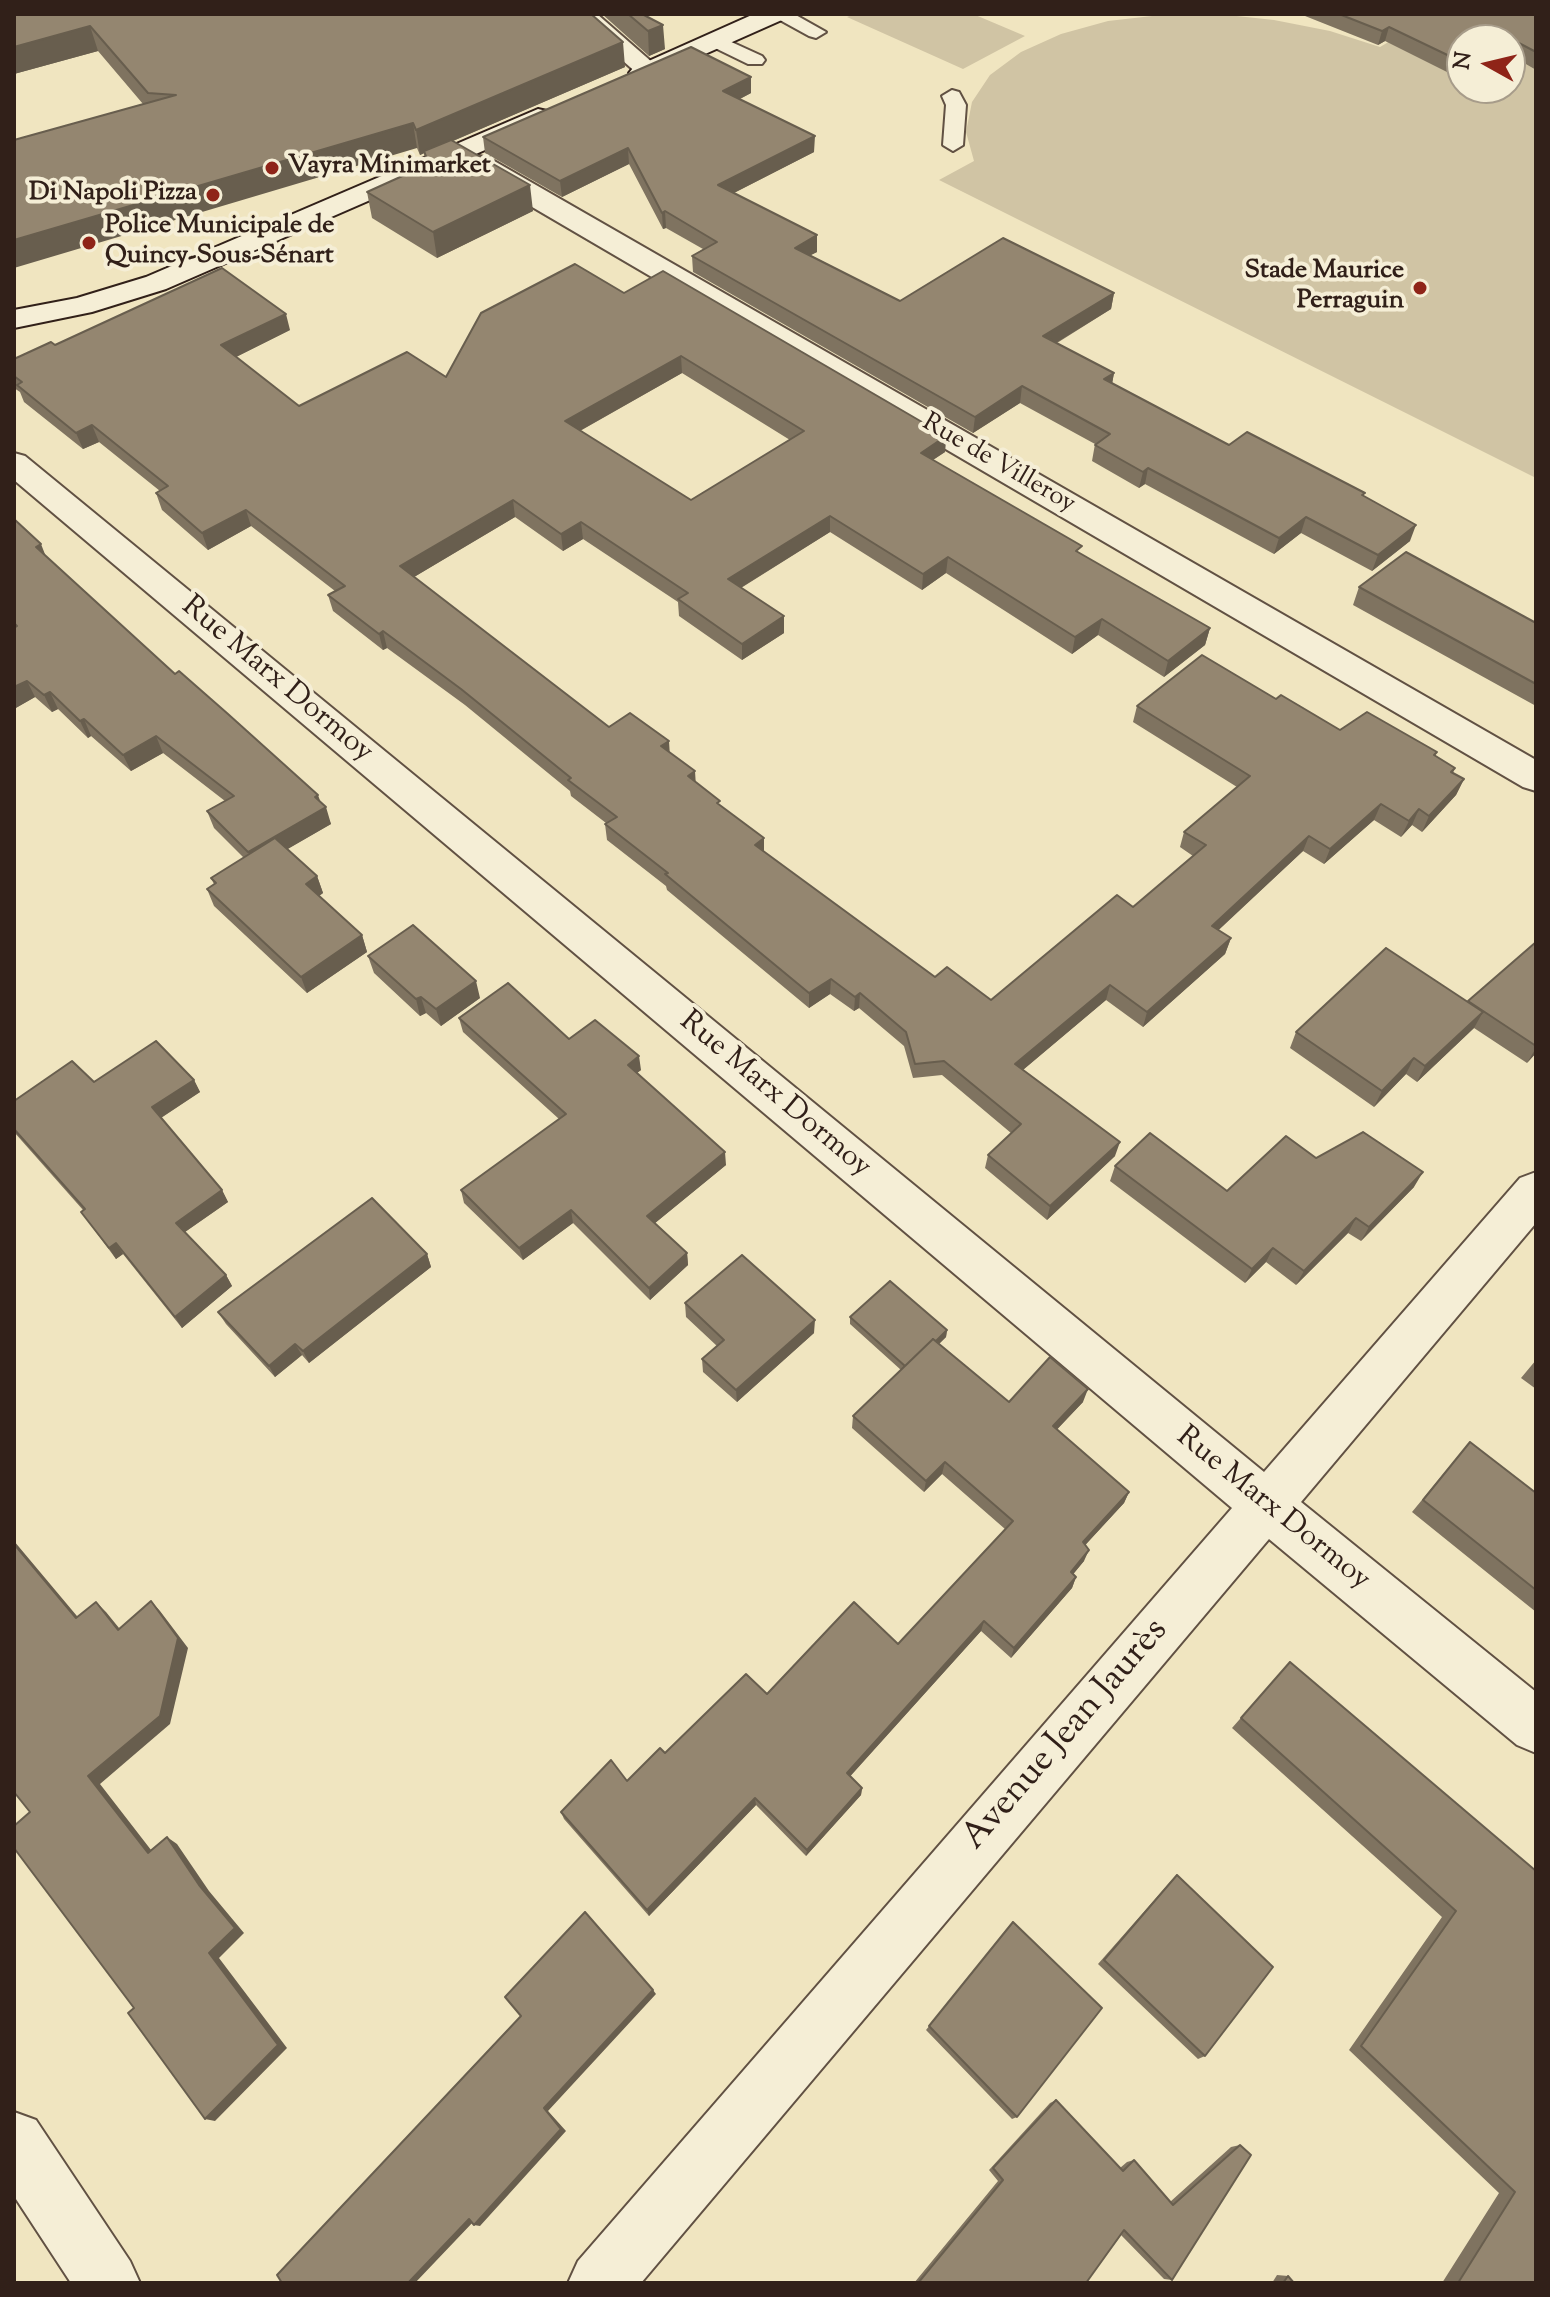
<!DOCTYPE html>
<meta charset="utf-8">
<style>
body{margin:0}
#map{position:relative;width:1550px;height:2297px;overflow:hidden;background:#f0e5c0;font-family:"Sorts Mill Goudy",serif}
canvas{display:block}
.frame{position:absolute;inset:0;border:16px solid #312019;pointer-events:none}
.north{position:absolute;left:1446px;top:24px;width:80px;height:80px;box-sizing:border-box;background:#f5eed6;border:2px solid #a79c8a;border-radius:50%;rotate:278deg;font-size:22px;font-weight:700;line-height:32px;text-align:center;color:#312019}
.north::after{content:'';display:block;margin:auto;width:28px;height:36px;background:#8f2418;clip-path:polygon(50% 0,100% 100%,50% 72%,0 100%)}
</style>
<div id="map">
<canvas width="1550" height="2297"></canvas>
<div class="frame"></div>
<div class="north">N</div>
</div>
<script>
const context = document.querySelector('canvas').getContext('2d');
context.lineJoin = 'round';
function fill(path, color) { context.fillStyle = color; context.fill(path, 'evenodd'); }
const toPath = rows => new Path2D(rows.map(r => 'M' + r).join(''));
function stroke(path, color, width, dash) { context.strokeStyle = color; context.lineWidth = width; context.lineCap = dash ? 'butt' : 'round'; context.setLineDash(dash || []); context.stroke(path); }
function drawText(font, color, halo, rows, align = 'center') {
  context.font = font + ' "Sorts Mill Goudy",serif'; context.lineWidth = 8; context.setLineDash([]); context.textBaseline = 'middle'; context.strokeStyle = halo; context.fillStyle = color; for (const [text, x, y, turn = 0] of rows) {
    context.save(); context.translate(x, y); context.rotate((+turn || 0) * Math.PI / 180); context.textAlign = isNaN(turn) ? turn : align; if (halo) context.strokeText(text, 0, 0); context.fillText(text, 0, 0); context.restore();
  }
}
const green = toPath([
 [854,14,973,14,1025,36,963,69,847,17],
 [1218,14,1274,20,1330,31,1380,47,1424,21,1462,40,1462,88,1510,88,1510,55,1536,70,1536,478,939,180,974,161,966,132,972,102,990,75,1021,52,1061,34,1108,21,1161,15]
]);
const lane = toPath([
 [769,14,794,14,826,32,816,38,809,36,769,14],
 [716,35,762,56,765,60,762,64,748,64,709,45,706,41,716,35],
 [952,90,959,92,966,105,963,145,953,151,943,145,946,105,942,96,952,90]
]);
const street = toPath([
 [570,14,597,14,661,70,657,75,648,78,639,75,570,14],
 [479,156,489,158,1536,760,1536,791,1523,787,469,170,465,164,469,158,479,156],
 [14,453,25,456,1264,1472,1520,1178,1536,1172,1536,1223,1301,1502,1536,1692,1536,1753,1517,1745,1269,1539,641,2283,568,2283,578,2261,1232,1508,14,480,14,453],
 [14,2112,36,2120,130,2261,140,2283,71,2283,14,2196,14,2112]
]);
const secondary = toPath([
 [754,14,787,14,784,19,651,78,642,81,633,78,629,73,633,68,754,14],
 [538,109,547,111,551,117,547,123,166,289,92,312,14,328,14,310,77,298,146,277,538,109]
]);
const wall = toPath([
 [14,14,625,67,453,141,533,211,437,258,372,218,367,192,426,165,424,153,420,155,417,148,143,104,98,51,14,74],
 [602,14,645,14,643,14,665,49,649,56],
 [1300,14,1536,14,1536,70,1512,56,1462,40,1461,79,1385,41,1378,45],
 [751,77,751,93,740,99,814,152,734,193,817,252,810,255,900,301,1114,293,1111,309,1057,343,1114,373,1112,383,1229,445,1364,496,1410,541,1372,571,1301,533,1274,554,1145,484,1139,488,1092,461,1095,444,1020,403,973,433,693,272,692,256,703,249,666,228,663,229,629,164,562,197,485,153,483,137],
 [624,293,946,436,945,452,933,460,1081,554,1210,628,1205,645,1164,677,1098,635,1072,654,946,573,922,590,830,532,741,588,784,616,784,633,742,660,679,616,678,602,583,539,563,551,515,517,414,577,609,727,669,741,669,752,696,782,764,852,935,977,991,1000,1133,907,1193,856,1180,847,1184,832,1237,787,1133,722,1137,706,1276,699,1340,730,1437,752,1435,756,1455,768,1453,773,1464,779,1456,795,1422,832,1412,825,1401,837,1374,820,1324,864,1303,851,1218,930,1231,938,1225,954,1143,1027,1106,1000,1023,1070,1115,1156,1047,1220,985,1168,988,1155,1011,1133,942,1075,913,1078,904,1046,859,1008,854,1011,830,994,809,1008,667,890,666,886,607,840,605,824,606,823,571,796,570,791,465,705,387,648,383,650,333,611,328,595,335,591,251,526,208,550,162,510,156,493,160,491,99,442,83,449,24,402,20,392,14,388,14,359,55,345,290,330,236,357,299,406,446,377],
 [682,373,790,440,691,500,580,431],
 [14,519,45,556,175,674,321,802,331,824,287,849,317,876,323,893,319,896,362,935,367,952,307,993,214,906,207,889,214,884,211,878,244,858,214,828,207,811,225,801,163,753,131,771,91,736,88,738,58,709,52,712,35,697,14,709],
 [1359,587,1536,623,1536,706,1353,605],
 [1536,942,1536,1053,1527,1063,1474,1028,1417,1082,1406,1074,1374,1107,1290,1048,1296,1032,1468,1002],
 [368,956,480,998,441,1026,426,1013,420,1016,374,973],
 [459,1018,641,1070,637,1073,726,1165,655,1223,687,1253,688,1265,650,1300,573,1223,523,1260,464,1203,461,1190,559,1119,463,1032],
 [194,1080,200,1092,161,1118,222,1190,228,1202,185,1232,226,1275,232,1286,182,1328,123,1254,116,1259,81,1212,83,1210,14,1132,14,1101,94,1082],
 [1316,1158,1414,1187,1361,1241,1348,1233,1296,1285,1266,1262,1245,1283,1110,1181,1115,1166,1227,1191],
 [427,1254,431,1267,309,1363,302,1355,275,1377,226,1324,218,1312],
 [685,1303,814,1333,737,1402,703,1372,702,1359,717,1346,686,1317],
 [850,1317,947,1330,946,1337,939,1344,1009,1402,1083,1402,1057,1429,1129,1492,1124,1503,1085,1545,1084,1561,1073,1574,1076,1577,1072,1588,1011,1658,981,1631,850,1776,862,1788,861,1795,806,1856,756,1805,649,1916,564,1819,561,1812,627,1781,665,1753,767,1694,898,1644,1005,1529,942,1474,924,1492,852,1428,853,1416,901,1370,850,1324],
 [1536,1360,1536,1389,1521,1378],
 [1459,1455,1536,1493,1536,1612,1412,1512],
 [1290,1662,1536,1871,1536,2283,1442,2283,1499,2193,1349,2050,1442,1917,1232,1728],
 [1177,1875,1205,2056,1198,2059,1098,1964,1171,1881],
 [1013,1922,1017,2117,1012,2119,926,2030],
 [1056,2100,1120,2168,1127,2162,1134,2160,1170,2202,1231,2147,1240,2145,1172,2280,1164,2279,1121,2235,1086,2283,914,2283,998,2181,989,2170,1050,2103],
 [1277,2275,1288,2276,1294,2283,1272,2283]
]);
const shadedWall = toPath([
 [663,25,665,49,649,56,648,31],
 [90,26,98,51,14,74,14,47],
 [1389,27,1385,41,1378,45,1382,31],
 [623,42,625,67,420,155,416,130],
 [1517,42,1512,56,1510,57,1510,45],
 [751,77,751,93,724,107,723,91],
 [413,123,417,148,14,268,14,240],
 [815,136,814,152,718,201,718,185],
 [628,148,629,164,562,197,560,181],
 [530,185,533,211,437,258,433,232],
 [665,211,666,228,663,229,662,213],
 [817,235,817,252,794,264,795,248],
 [1114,293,1111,309,1041,352,1043,336],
 [286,314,290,330,226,362,221,345],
 [681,356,682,373,567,438,565,421],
 [1114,373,1111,390,1104,379],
 [1022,386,1020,403,973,433,975,417],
 [92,425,99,442,83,449,76,433],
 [946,436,945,452,919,469,921,453],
 [1148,468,1145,484,1139,488,1143,472],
 [513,500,515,517,404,583,400,566],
 [246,510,251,526,208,550,202,533],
 [830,516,830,532,729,595,728,579],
 [1306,517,1301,533,1274,554,1279,538],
 [581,522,583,539,563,551,561,534],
 [1416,525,1410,541,1372,571,1378,555],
 [41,544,48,562,36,547],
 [948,557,946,573,922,590,923,574],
 [784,616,784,633,742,660,742,644],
 [1102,619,1098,635,1072,654,1075,637],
 [1210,628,1205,645,1164,677,1168,661],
 [383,631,387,648,383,650,379,634],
 [27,681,35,697,14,709,14,687],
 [50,692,58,709,52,712,44,695],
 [84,719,91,736,88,738,80,721],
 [156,736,163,753,131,771,123,755],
 [669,741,670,757,661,746],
 [695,771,696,787,688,776],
 [1464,779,1456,795,1422,832,1429,816],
 [318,795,323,809,326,807,331,824,255,868,248,852],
 [1381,804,1374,820,1324,864,1330,849],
 [1419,809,1412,825,1401,837,1409,821],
 [1309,836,1303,851,1207,941,1212,926],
 [764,838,764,854,755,845],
 [317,876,323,893,312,901,306,884],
 [362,935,367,952,307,993,301,977],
 [1231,938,1225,954,1143,1027,1147,1012],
 [831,979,830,994,809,1008,809,993],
 [476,981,480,998,441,1026,436,1009],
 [1110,985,1106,1000,1012,1079,1015,1064],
 [860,993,859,1008,854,1011,855,997],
 [421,997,426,1013,420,1016,416,999],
 [1483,1012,1474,1028,1417,1082,1425,1066],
 [1536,1048,1536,1053,1527,1063],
 [639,1056,641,1070,629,1079,628,1065],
 [1414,1058,1406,1074,1374,1107,1382,1091],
 [194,1080,200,1092,159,1119,152,1107],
 [1120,1142,1115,1156,1047,1220,1050,1206],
 [725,1152,726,1165,649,1228,647,1216],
 [1423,1172,1414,1187,1361,1241,1369,1227],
 [222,1190,228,1202,182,1234,176,1223],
 [571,1210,573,1223,523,1260,519,1248],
 [1356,1218,1348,1233,1296,1285,1304,1271],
 [116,1243,123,1254,116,1259,109,1248],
 [1273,1248,1266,1262,1245,1283,1252,1269],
 [687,1253,688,1265,650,1300,649,1288],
 [427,1254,431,1267,309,1363,303,1351],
 [226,1275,232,1286,182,1328,175,1317],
 [815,1320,814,1333,737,1402,736,1390],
 [947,1330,946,1337,907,1375,908,1368],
 [295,1344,302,1355,275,1377,269,1366],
 [1088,1389,1083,1402,1049,1438,1053,1426],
 [945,1462,942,1474,924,1492,926,1481],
 [1129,1492,1124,1503,1078,1553,1083,1542],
 [14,1541,87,1628,76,1618,14,1544],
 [1089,1550,1084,1561,1066,1583,1071,1572],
 [1076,1577,1072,1588,1011,1658,1014,1648],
 [151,1601,160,1611,188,1648,170,1724,100,1784,158,1859,148,1853,88,1776],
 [96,1602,106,1612,128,1639,118,1630],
 [984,1621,981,1631,846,1781,847,1773],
 [862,1788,861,1795,806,1856,807,1850],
 [755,1798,756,1805,649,1916,647,1910],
 [167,1837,177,1844,209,1891,244,1933,219,1958,287,2048,215,2121,205,2119,209,1953,199,1885],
 [653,1990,656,1994,548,2111,566,2131,480,2226,474,2225,544,2108],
 [469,2219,475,2220,415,2283,408,2283]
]);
const building = toPath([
 [14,14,591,14,623,42,416,130,413,123,14,240,14,140,176,95,148,93,90,26,14,47,14,14],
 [628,14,642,14,663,25,648,31,628,14],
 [1339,14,1536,14,1536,52,1517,42,1510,45,1510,40,1462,40,1462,62,1389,27,1382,31,1339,14],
 [691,47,751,77,723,91,815,136,718,185,817,235,795,248,900,301,1003,238,1114,293,1043,336,1114,373,1104,379,1229,445,1247,432,1365,493,1362,495,1416,525,1378,555,1306,517,1279,538,1148,468,1143,472,1095,445,1110,434,1022,386,975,417,692,256,717,242,665,211,662,213,628,148,560,181,483,137,691,47],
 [451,140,530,185,433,232,367,192,429,164,424,151,451,140],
 [575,264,624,293,663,271,946,436,921,453,1082,546,1076,551,1210,628,1168,661,1102,619,1075,637,948,557,923,574,830,516,728,579,784,616,742,644,678,599,688,593,581,522,561,534,513,500,400,566,609,727,630,713,669,741,661,746,695,771,688,776,720,801,717,803,764,838,755,845,935,977,947,967,991,1000,1117,895,1133,907,1206,845,1184,832,1250,776,1137,706,1202,655,1276,699,1281,695,1340,730,1367,712,1437,752,1434,755,1455,768,1451,772,1464,779,1429,816,1419,809,1409,821,1381,804,1330,849,1309,836,1212,926,1231,938,1147,1012,1110,985,1015,1064,1120,1142,1050,1206,988,1155,1021,1124,944,1061,915,1064,906,1032,860,993,855,997,831,979,809,993,665,874,668,873,605,824,617,817,568,780,571,778,461,689,383,631,379,634,328,595,345,586,246,510,202,533,156,493,168,486,92,425,76,433,17,385,22,382,14,376,14,359,51,342,55,345,222,268,286,314,221,345,299,406,407,352,446,377,481,313,575,264],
 [681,356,804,431,691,500,565,421,681,356],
 [14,519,41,544,36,547,175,674,179,671,228,714,318,795,315,797,326,807,248,852,207,811,234,796,156,736,123,755,84,719,80,721,50,692,44,695,27,681,14,687,14,628,17,626,14,623,14,519],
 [1406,552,1536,623,1536,684,1359,587,1406,552],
 [275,838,317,876,306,884,362,935,301,977,207,889,216,883,211,878,275,838],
 [413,925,476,981,436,1009,421,997,416,999,368,956,413,925],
 [1536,942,1536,1046,1468,1001,1536,942],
 [1386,948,1483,1012,1425,1066,1414,1058,1382,1091,1296,1032,1386,948],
 [508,983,569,1039,595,1020,639,1056,628,1065,725,1152,647,1216,687,1253,649,1288,571,1210,519,1248,461,1190,566,1114,459,1018,508,983],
 [156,1041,194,1080,152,1107,222,1190,176,1223,226,1275,175,1317,116,1243,109,1248,81,1212,85,1209,14,1129,14,1101,72,1061,94,1082,156,1041],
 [1363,1132,1423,1172,1369,1227,1356,1218,1304,1271,1273,1248,1252,1269,1115,1166,1150,1133,1227,1191,1286,1136,1316,1158,1363,1132],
 [372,1198,427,1254,303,1351,295,1344,269,1366,218,1312,372,1198],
 [742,1255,815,1320,736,1390,702,1359,724,1340,685,1303,742,1255],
 [890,1281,947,1330,936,1341,933,1339,905,1366,850,1317,890,1281],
 [933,1339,1009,1402,1050,1357,1088,1389,1053,1426,1129,1492,1083,1542,1089,1550,1071,1572,1076,1577,1014,1648,984,1621,847,1773,862,1788,807,1850,755,1798,647,1910,561,1812,611,1760,627,1781,660,1748,665,1753,746,1674,767,1694,854,1602,898,1644,1013,1521,945,1462,926,1481,853,1416,933,1339],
 [1470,1442,1536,1493,1536,1590,1423,1500,1470,1442],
 [14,1544,76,1618,96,1602,118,1630,151,1601,178,1638,160,1716,88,1776,148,1853,167,1837,199,1885,235,1928,209,1953,278,2045,205,2119,128,2013,134,2008,14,1848,14,1826,30,1812,14,1792,14,1544],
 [1290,1662,1536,1871,1536,2283,1458,2283,1515,2192,1361,2046,1456,1911,1241,1718,1290,1662],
 [1177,1875,1273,1967,1205,2056,1104,1960,1177,1875],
 [585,1912,653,1990,544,2108,561,2129,474,2225,469,2219,408,2283,282,2283,277,2275,521,2016,505,1997,585,1912],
 [1013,1922,1102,2008,1017,2117,929,2026,1013,1922],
 [1056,2100,1123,2171,1134,2160,1173,2205,1240,2145,1251,2155,1172,2280,1124,2230,1086,2283,918,2283,1003,2180,993,2168,1056,2100],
 [1288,2276,1294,2283,1283,2283,1288,2276]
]);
const markers = [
 [272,168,8,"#8f2418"],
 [213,195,8,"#8f2418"],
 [89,243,8,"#8f2418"],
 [1420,288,8,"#8f2418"]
];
const farPoinames = [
 ["Vayra Minimarket",288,168],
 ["Di Napoli Pizza",197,195,"right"],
 ["Police Municipale de",105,228],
 ["Quincy-Sous-Sénart",105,258],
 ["Stade Maurice",1404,273,"right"],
 ["Perraguin",1404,303,"right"]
];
const farStreetnames = [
 ["Rue de Villeroy",998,465,30]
];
const streetNames = [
 ["Rue Marx Dormoy",276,681,40],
 ["Rue Marx Dormoy",774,1096,40],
 ["Rue Marx Dormoy",1272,1510,39]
];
const nearStreetnames = [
 ["Avenue Jean Jaurès",1067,1736,-49]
];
fill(green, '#d0c4a4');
stroke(lane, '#615143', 4);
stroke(street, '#615143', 4);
stroke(secondary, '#312019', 4);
fill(lane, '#f5eed6');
fill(street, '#f5eed6');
fill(secondary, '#f5eed6');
fill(wall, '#7f7360');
fill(shadedWall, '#685e4e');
fill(building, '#948670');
stroke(building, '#685e4e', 2);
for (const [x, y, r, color] of markers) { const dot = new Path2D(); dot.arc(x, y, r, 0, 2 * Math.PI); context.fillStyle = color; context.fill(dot); stroke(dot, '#f5eed6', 3); }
drawText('bold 26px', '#312019', '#f5eed6', farPoinames, 'left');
drawText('26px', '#312019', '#f5eed6', farStreetnames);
drawText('30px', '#312019', '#f5eed6', streetNames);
drawText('36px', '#312019', '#f5eed6', nearStreetnames);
</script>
